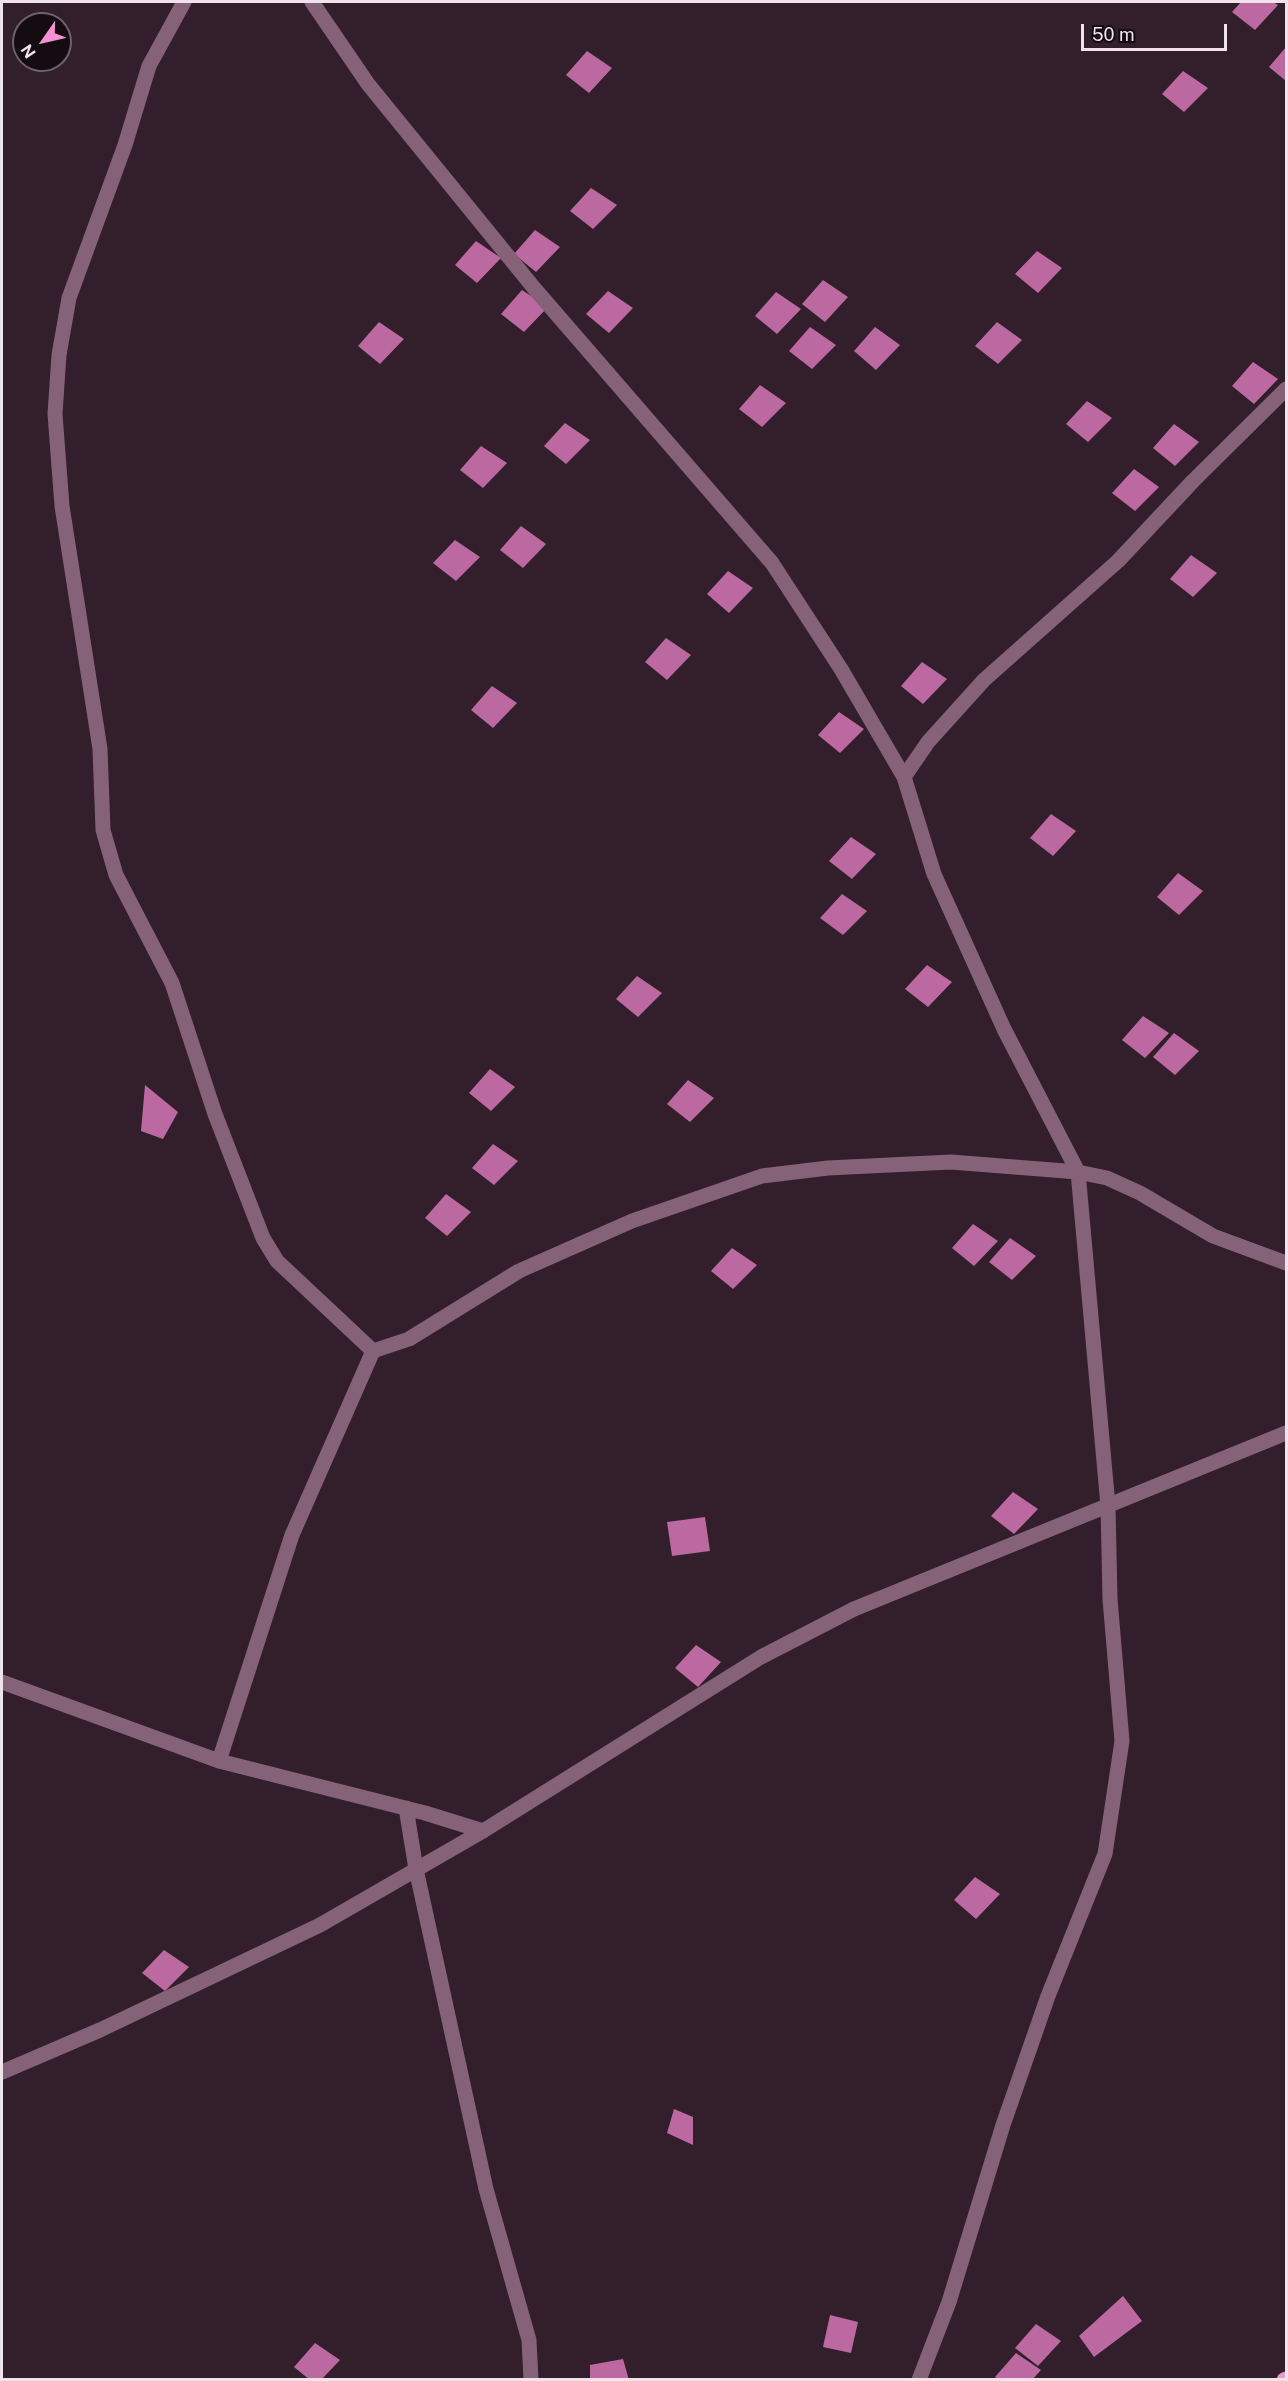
<!DOCTYPE html>
<style>
body{margin:0}
#map{position:relative;width:1288px;height:2381px;overflow:hidden;background:#321f2b;font-family:"Public Sans",sans-serif}
canvas{display:block}
.frame{position:absolute;inset:0;border:3px solid #f1e3ec;pointer-events:none}
.north{position:absolute;left:12px;top:12px;width:60px;height:60px;box-sizing:border-box;background:#140c11;border:2px solid #6c6269;border-radius:50%;rotate:236deg;font-size:16px;font-weight:700;line-height:24px;text-align:center;color:#f1e3ec}
.north::after{content:'';display:block;margin:auto;width:21px;height:27px;background:#f491d3;clip-path:polygon(50% 0,100% 100%,50% 72%,0 100%)}
.scale{position:absolute;left:1081px;top:24px;width:146px;height:27px;box-sizing:border-box;border:3px solid #f1e3ec;border-top:0;padding-left:8px;font-size:18px;line-height:21px;white-space:nowrap;color:#f1e3ec;-webkit-text-stroke:4px #140c11;paint-order:stroke}
</style>
<div id="map">
<canvas width="1288" height="2381"></canvas>
<div class="frame"></div>
<div class="north">N</div>
<div class="scale">50 m</div>
</div>
<script>
const context = document.querySelector('canvas').getContext('2d');
context.lineJoin = 'round';
function fill(path, color) { context.fillStyle = color; context.fill(path, 'evenodd'); }
const toPath = rows => new Path2D(rows.map(r => 'M' + r).join(''));
function stroke(path, color, width, dash) { context.strokeStyle = color; context.lineWidth = width; context.lineCap = dash ? 'butt' : 'round'; context.setLineDash(dash || []); context.stroke(path); }
const building = toPath([
 [1241,2,1273,2,1278,5,1255,30,1232,12],
 [1286,47,1286,81,1269,67],
 [587,51,612,68,589,93,566,75],
 [1183,71,1208,88,1184,112,1162,94],
 [591,188,617,205,593,229,570,211],
 [535,230,560,247,536,272,514,254],
 [476,241,501,258,477,283,455,265],
 [1037,251,1062,268,1038,293,1015,274],
 [823,280,848,297,825,322,802,304],
 [522,290,548,307,524,332,501,314],
 [608,291,633,308,609,333,586,314],
 [776,292,801,309,777,334,755,316],
 [379,322,404,339,380,364,358,346],
 [997,322,1022,340,998,364,975,346],
 [810,327,836,345,812,369,789,351],
 [875,327,900,345,876,370,854,351],
 [1253,362,1278,379,1254,404,1232,386],
 [760,385,786,403,762,427,739,409],
 [1087,401,1112,418,1088,442,1066,424],
 [565,423,590,440,566,464,544,446],
 [1174,424,1199,442,1175,466,1153,448],
 [481,446,507,463,483,488,460,470],
 [1134,469,1159,487,1135,511,1112,493],
 [521,526,546,544,523,568,500,550],
 [455,540,480,557,456,581,433,563],
 [1191,555,1217,573,1193,597,1170,579],
 [728,571,753,588,729,613,707,594],
 [666,638,691,655,667,680,645,662],
 [922,662,947,679,923,704,901,686],
 [492,686,517,703,493,728,471,710],
 [839,712,864,729,840,753,818,735],
 [1051,814,1076,831,1053,856,1030,838],
 [851,837,876,854,852,879,829,861],
 [1178,873,1203,891,1179,915,1157,897],
 [842,894,867,911,843,935,820,918],
 [927,965,952,982,928,1007,905,989],
 [637,976,662,993,638,1017,616,999],
 [1143,1016,1169,1033,1145,1058,1122,1040],
 [1174,1033,1199,1051,1175,1075,1153,1057],
 [490,1069,515,1087,491,1111,469,1093],
 [688,1080,714,1098,690,1122,667,1104],
 [145,1085,178,1112,163,1139,141,1131],
 [493,1144,518,1161,494,1185,472,1168],
 [446,1194,471,1212,447,1236,425,1218],
 [973,1224,998,1241,974,1266,952,1248],
 [1010,1238,1036,1256,1012,1280,989,1262],
 [732,1248,757,1265,733,1289,711,1271],
 [1013,1492,1038,1509,1014,1534,991,1516],
 [705,1517,710,1551,672,1556,667,1522],
 [696,1645,721,1662,698,1687,675,1668],
 [975,1877,1000,1894,976,1919,954,1900],
 [164,1950,189,1967,165,1991,142,1973],
 [674,2109,693,2117,693,2145,667,2133],
 [1123,2296,1142,2321,1094,2357,1079,2336],
 [830,2315,858,2322,851,2353,823,2347],
 [1036,2324,1061,2341,1038,2366,1015,2348],
 [315,2343,340,2360,321,2380,310,2380,294,2367],
 [1016,2353,1041,2370,1032,2380,999,2380,995,2377],
 [623,2359,629,2380,590,2380,590,2365]
]);
const minor = toPath([
 [184,2,149,66,125,145,69,298,59,355,55,414,62,506,100,749,103,830,116,875,172,983,215,1114,263,1238,277,1261,373,1351],
 [312,2,368,84,534,288,772,563,841,669,904,777],
 [2,1682,219,1761,425,1813,483,1831],
 [219,1761,292,1535,373,1351,409,1339,519,1271,632,1221,762,1176,828,1168,951,1162,1078,1172,1107,1178,1140,1193,1213,1236,1286,1263],
 [406,1808,416,1869,486,2189,529,2340,531,2380],
 [2,2072,100,2030,320,1925,483,1831,761,1657,854,1609,1286,1433],
 [919,2380,949,2302,1003,2125,1048,1996,1105,1854,1122,1741,1110,1599,1108,1506,1078,1172,1004,1029,934,874,904,777,928,742,984,680,1118,561,1193,481,1286,389]
]);
const major = toPath([
 [1284,2380,1286,2379]
]);
fill(building, '#bc69a1');
stroke(minor, '#856278', 15);
stroke(major, '#e69ccc', 15);
</script>
